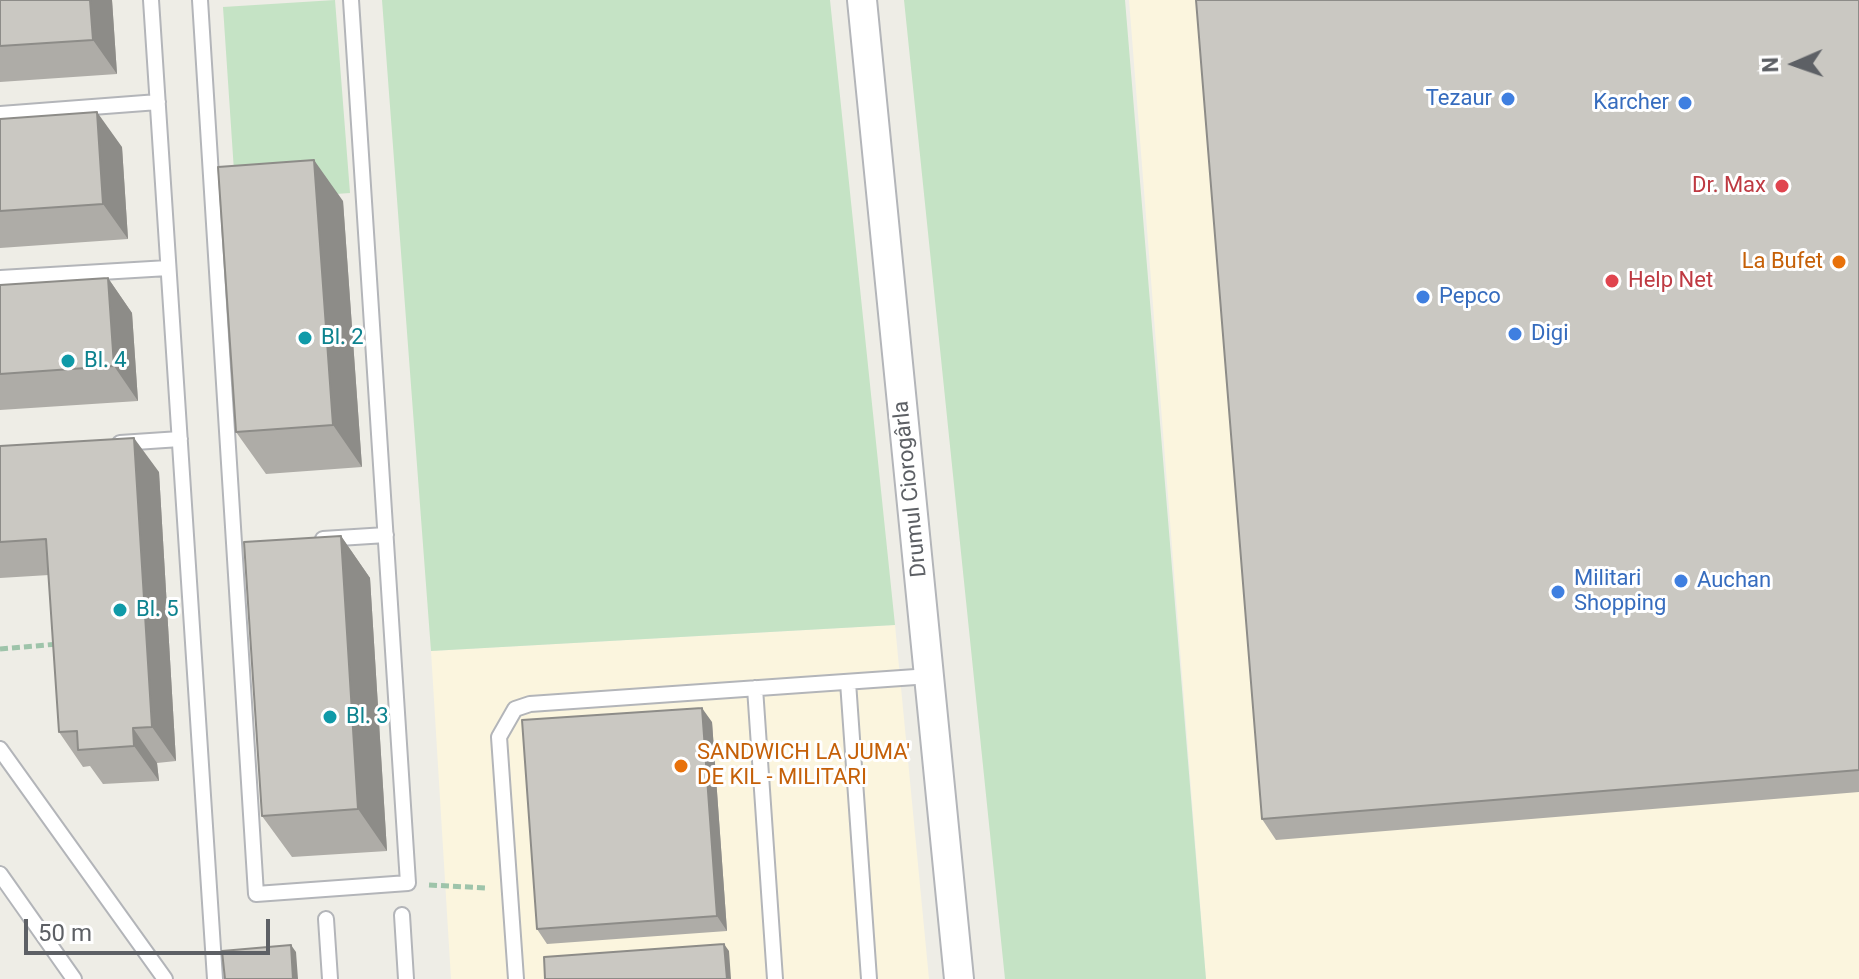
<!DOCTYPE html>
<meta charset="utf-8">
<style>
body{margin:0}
#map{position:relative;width:1859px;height:979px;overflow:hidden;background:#eeede6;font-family:Roboto,sans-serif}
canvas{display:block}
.north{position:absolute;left:1755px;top:24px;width:80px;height:80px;-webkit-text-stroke:6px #fff;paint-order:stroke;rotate:268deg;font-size:22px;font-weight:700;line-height:32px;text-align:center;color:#5d6065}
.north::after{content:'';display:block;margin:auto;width:28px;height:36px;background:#5d6065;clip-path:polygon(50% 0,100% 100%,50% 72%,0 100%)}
.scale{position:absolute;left:24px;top:919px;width:246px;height:36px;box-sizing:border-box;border:4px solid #5d6065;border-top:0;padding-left:10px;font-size:24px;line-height:28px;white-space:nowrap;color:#5d6065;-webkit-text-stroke:6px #fff;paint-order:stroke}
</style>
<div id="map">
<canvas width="1859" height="979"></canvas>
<div class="north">N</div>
<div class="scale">50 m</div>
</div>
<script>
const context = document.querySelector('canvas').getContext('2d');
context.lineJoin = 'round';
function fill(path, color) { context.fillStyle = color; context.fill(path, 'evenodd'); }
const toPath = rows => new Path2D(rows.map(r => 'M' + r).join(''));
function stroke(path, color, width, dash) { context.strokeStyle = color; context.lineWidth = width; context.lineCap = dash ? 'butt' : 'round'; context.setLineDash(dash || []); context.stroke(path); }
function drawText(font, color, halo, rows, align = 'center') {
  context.font = font + ' Roboto,sans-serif'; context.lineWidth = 6; context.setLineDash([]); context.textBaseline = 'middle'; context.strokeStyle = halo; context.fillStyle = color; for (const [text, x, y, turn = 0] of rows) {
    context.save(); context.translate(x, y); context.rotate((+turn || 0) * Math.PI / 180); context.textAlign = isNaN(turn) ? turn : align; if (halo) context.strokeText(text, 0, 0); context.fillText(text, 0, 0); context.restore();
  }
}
const commercial = toPath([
 [1129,0,1859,0,1859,979,1206,979],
 [895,625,929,979,451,979,431,651]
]);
const green = toPath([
 [335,0,350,193,236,201,223,7],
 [382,0,830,0,895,625,431,651],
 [904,0,1125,0,1206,979,1005,979]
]);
const path = toPath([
 [0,649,58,644],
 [429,885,487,888]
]);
const lane = toPath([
 [151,0,215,979],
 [200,0,256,894,408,883,351,0],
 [0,114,158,102],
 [0,278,168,268],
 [120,443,180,439],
 [323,539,386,535],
 [848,682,869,979],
 [755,688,775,979],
 [0,749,165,979],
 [0,874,74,979],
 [402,915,406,979],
 [326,919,330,979],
 [516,979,499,737,515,709,530,704,930,676]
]);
const street = toPath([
 [862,0,959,979]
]);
const wall = toPath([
 [0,0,112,0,117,74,0,82],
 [1859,0,1859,792,1276,840,1262,819],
 [0,119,122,147,128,239,0,248],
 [343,201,362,467,266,474,236,432],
 [108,278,132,313,138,401,0,410,0,285],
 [0,446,159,472,176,761,157,763,159,781,103,784,90,766,83,767,59,732,49,575,0,578],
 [341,536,370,578,387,851,292,857,262,816],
 [712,722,727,931,547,944,537,929]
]);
const shadedWall = toPath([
 [90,0,112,0,117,74,93,40],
 [97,112,122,147,128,239,103,204],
 [314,160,343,201,362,467,333,425],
 [108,278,132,313,138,401,114,366],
 [134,438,159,472,176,761,152,727],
 [341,536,370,578,387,851,358,809],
 [702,708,712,722,727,931,717,916],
 [133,728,157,763,159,781,134,746],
 [724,944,729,951,731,979,727,979],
 [291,945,296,952,298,979,293,979]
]);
const building = toPath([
 [0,0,90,0,93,40,0,46,0,0],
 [1196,0,1859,0,1859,770,1262,819,1196,0],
 [97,112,103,204,0,211,0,119,97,112],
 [314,160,333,425,236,432,218,167,314,160],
 [108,278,114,366,0,374,0,285,108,278],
 [134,438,152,727,133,728,134,746,78,750,77,731,59,732,46,539,0,542,0,446,134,438],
 [341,536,358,809,262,816,244,542,341,536],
 [702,708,717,916,537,929,522,720,702,708],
 [724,944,727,979,545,979,544,957,724,944],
 [291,945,293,979,225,979,222,951,291,945]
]);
const markers = [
 [1508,99,8,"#3f7fe0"],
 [1685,103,8,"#3f7fe0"],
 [1782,186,8,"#e0444e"],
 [1839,262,8,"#e8710a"],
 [1612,281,8,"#e0444e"],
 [1423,297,8,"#3f7fe0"],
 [1515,334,8,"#3f7fe0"],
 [305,338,8,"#0f9aa8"],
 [68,361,8,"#0f9aa8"],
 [1681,581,8,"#3f7fe0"],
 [1558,592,8,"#3f7fe0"],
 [120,610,8,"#0f9aa8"],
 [330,717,8,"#0f9aa8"],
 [681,766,8,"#e8710a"]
];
const shopNames = [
 ["Tezaur",1492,99,"right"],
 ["Karcher",1669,103,"right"],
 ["Pepco",1439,297],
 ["Digi",1531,334],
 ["Militari",1574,579],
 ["Shopping",1574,604],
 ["Auchan",1697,581]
];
const healthNames = [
 ["Dr. Max",1766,186],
 ["Help Net",1628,281,"left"]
];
const foodNames = [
 ["La Bufet",1823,262],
 ["SANDWICH LA JUMA'",697,753,"left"],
 ["DE KIL - MILITARI",697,778,"left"]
];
const cultureNames = [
 ["Bl. 2",321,338],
 ["Bl. 4",84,361],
 ["Bl. 5",136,610],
 ["Bl. 3",346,717]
];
const streetNames = [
 ["Drumul Ciorogârla",911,489,-96]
];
fill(commercial, '#fbf5de');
fill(green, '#c5e3c5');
stroke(lane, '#b3b5b9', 18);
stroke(street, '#b3b5b9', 32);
stroke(path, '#9ec4aa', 5, [8, 4]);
stroke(lane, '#fff', 14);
stroke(street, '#fff', 28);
fill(wall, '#aeaca7');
fill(shadedWall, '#8d8c88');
fill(building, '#cac8c2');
stroke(building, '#8d8c88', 2);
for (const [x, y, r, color] of markers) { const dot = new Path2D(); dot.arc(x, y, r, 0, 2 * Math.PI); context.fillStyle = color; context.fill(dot); stroke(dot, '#fff', 3); }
drawText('22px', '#366cbe', '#fff', shopNames, 'left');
drawText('22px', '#be3a42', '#fff', healthNames, 'right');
drawText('22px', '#c56008', '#fff', foodNames, 'right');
drawText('22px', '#0d838f', '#fff', cultureNames, 'left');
drawText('22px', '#5d6065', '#fff', streetNames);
</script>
